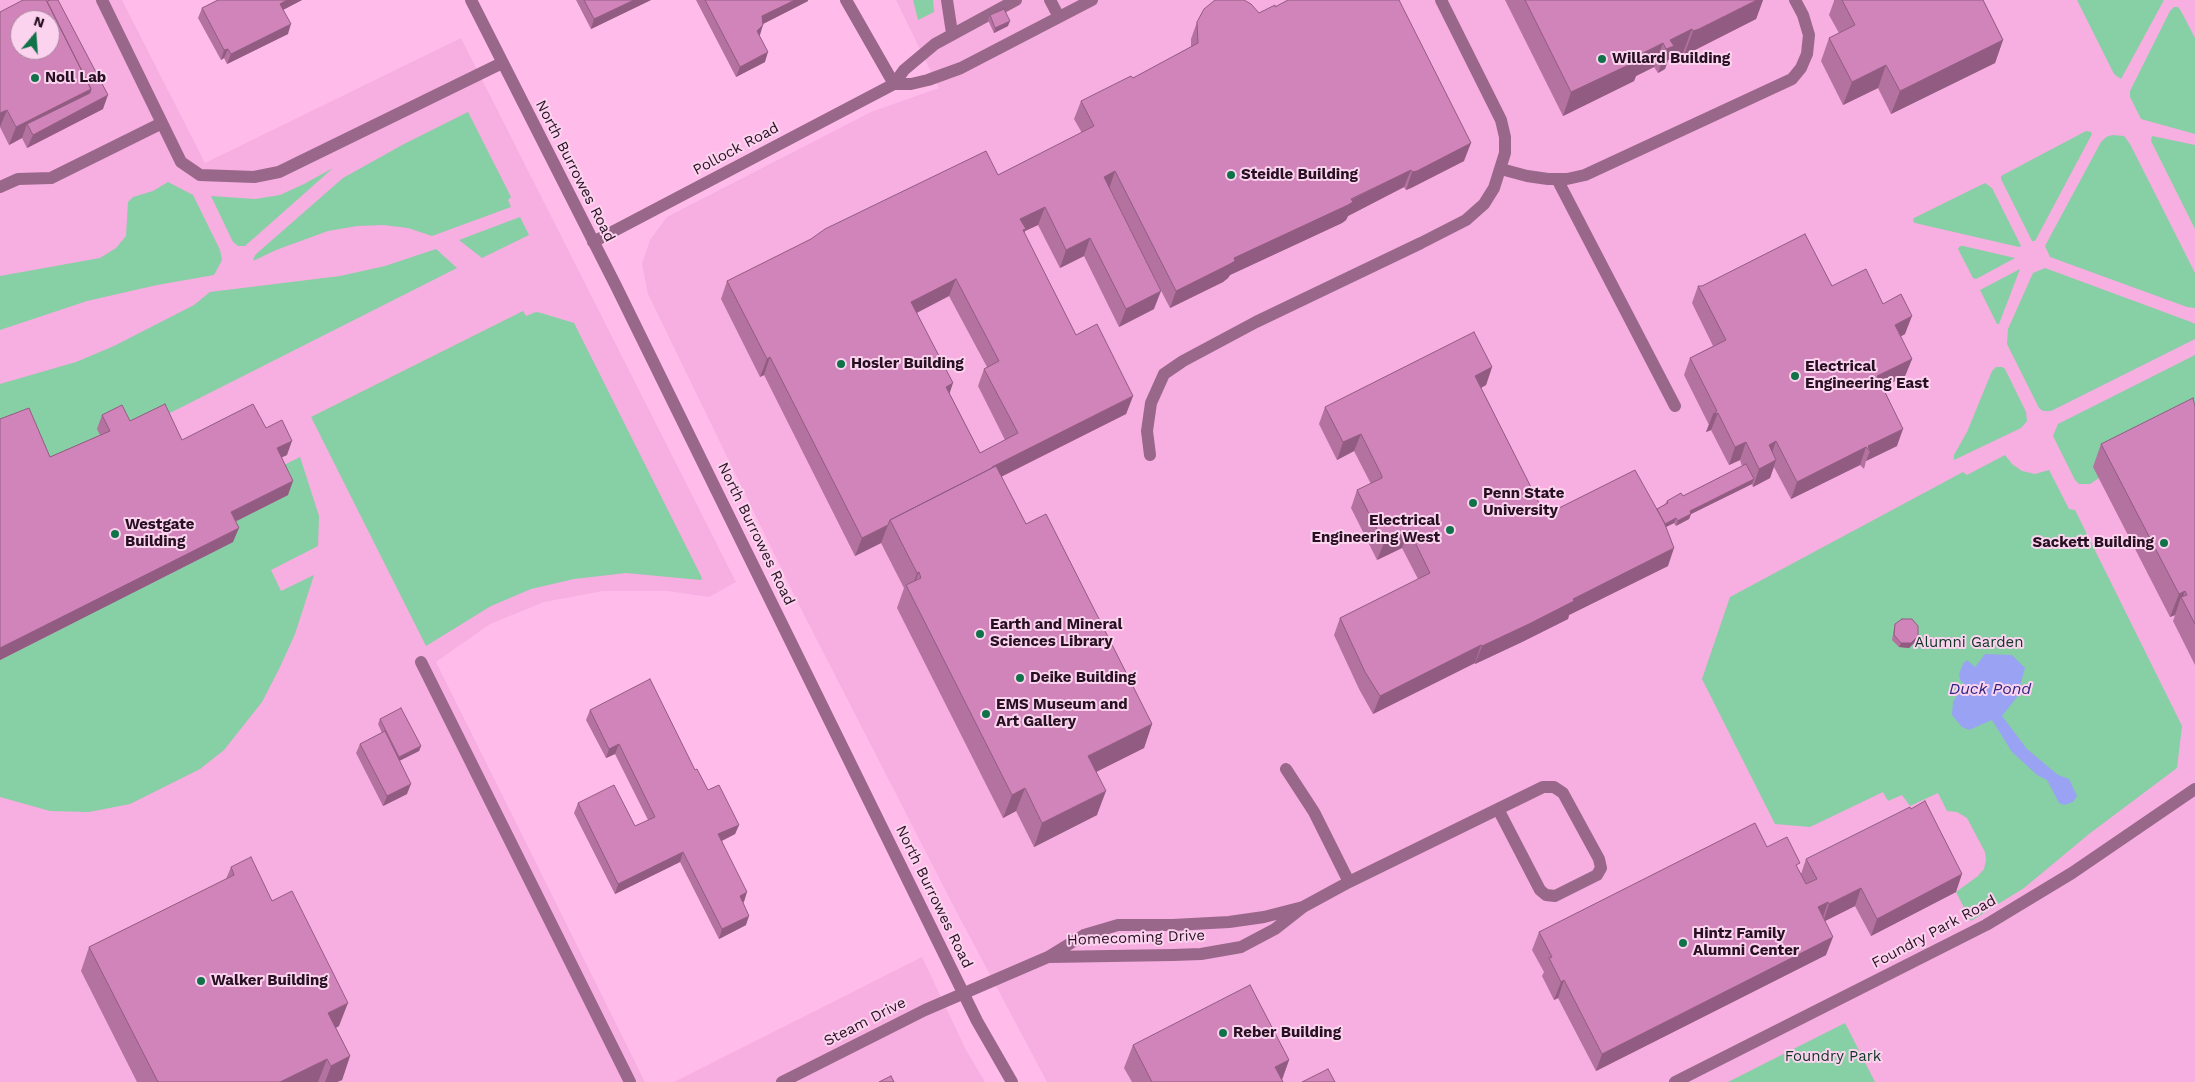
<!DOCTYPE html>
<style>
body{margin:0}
#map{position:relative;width:2195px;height:1082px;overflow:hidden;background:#ffbcea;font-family:"Work Sans",sans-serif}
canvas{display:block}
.north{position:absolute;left:10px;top:10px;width:50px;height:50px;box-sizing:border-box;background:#fcd3ef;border:1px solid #a7859d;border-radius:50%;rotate:18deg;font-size:14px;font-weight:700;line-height:20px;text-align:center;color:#271021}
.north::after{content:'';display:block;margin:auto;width:18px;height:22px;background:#107248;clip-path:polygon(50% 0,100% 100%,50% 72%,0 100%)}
</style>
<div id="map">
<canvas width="2195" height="1082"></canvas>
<div class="north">N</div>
</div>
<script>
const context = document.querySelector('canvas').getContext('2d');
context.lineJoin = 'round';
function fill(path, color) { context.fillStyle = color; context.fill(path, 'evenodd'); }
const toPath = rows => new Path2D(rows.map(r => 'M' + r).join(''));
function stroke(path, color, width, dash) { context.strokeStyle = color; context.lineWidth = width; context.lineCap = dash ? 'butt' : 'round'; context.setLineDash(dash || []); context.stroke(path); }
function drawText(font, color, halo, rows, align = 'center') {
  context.font = font + ' "Work Sans",sans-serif'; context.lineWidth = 4; context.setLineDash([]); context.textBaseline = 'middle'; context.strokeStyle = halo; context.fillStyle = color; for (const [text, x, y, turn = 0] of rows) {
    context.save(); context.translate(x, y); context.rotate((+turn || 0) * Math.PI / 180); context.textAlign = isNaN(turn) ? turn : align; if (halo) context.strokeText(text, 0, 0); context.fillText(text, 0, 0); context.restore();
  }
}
const built = toPath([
 [0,0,122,0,205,163,461,38,736,582,709,597,668,591,603,591,544,602,490,624,436,662,645,1082,0,1082],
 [20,20,50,20,50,50,20,50],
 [896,0,2195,0,2195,1082,1047,1082,954,907,799,605,648,294,642,264,650,240,667,217,871,112,939,88],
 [922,957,966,1050,985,1082,674,1082]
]);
const green = toPath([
 [913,0,933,0,934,12,918,20],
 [2077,0,2164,0,2121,79,2114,74],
 [2174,7,2178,7,2181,11,2195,38,2195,134,2141,119,2130,97,2130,91,2170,11],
 [468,112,511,197,508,200,511,207,432,236,408,228,383,225,357,226,328,231,276,250,253,261,255,255,343,178,404,144],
 [2086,131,2091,132,2092,134,2035,241,2032,241,2001,179,2001,176],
 [2112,135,2124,136,2130,144,2195,273,2195,308,2187,307,2050,257,2045,246,2101,142,2106,137],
 [2152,136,2195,145,2195,229,2151,141],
 [333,168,245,246,238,246,233,242,211,196,255,199,280,195,304,184],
 [168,182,193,195,220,250,222,260,214,275,157,285,87,301,0,330,0,276,100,258,116,248,126,236,128,202,133,197,153,191],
 [1985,183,1992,188,2021,246,2019,247,1915,223,1913,221,1914,218],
 [520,217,529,235,482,258,459,240],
 [1960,246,1963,246,2015,258,1976,279,1973,278,1958,249],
 [436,249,457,268,160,418,45,471,0,431,0,384,76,362,114,346,194,305,210,292,340,276,385,266],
 [2045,268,2191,322,2195,324,2195,339,2051,411,2043,411,2039,408,2007,344,2008,329,2033,273],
 [2020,269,1999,324,1997,324,1980,290],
 [523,311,526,316,536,312,541,313,574,323,702,578,701,580,626,573,574,579,531,589,491,606,426,646,311,417],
 [2195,355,2195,446,2099,478,2090,484,2079,484,2075,480,2053,436,2058,424],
 [1996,367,2002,367,2005,369,2026,412,2027,421,2021,428,1954,460,1954,455,1967,432,1992,371],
 [2005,455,2012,464,2022,471,2035,474,2049,470,2069,509,2075,510,2182,726,2177,768,2089,834,2024,888,1971,921,1956,892,1978,876,1984,869,1986,860,1985,852,1967,818,1957,812,1947,811,1938,793,1910,806,1902,795,1888,801,1883,792,1810,827,1775,824,1702,679,1730,597,1963,472,1967,475],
 [300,457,319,516,318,546,271,570,281,591,314,575,295,634,280,667,262,702,224,750,200,769,130,804,89,812,50,811,0,797,0,659,226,526,282,466],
 [1845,1023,1875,1082,1728,1082]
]);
const water = toPath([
 [1985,654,2012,655,2025,668,2017,697,2002,716,2027,749,2058,775,2069,779,2077,796,2073,802,2064,805,2059,803,2047,780,2037,775,2012,752,1992,720,1969,730,1962,727,1952,715,1953,702,1964,684,1960,680,1959,674,1963,664,1967,660,1975,667]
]);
const minor = toPath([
 [102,0,181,162,200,175,254,177,279,172,502,63],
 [471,0,616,286,977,1021,1012,1082],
 [846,0,894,84],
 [947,0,952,33],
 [1050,0,1059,17],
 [894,84,904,70,935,44,1016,0],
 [1501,169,1527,176,1548,179,1567,179,1585,175,1792,79,1801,68,1807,54,1809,35,1803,15,1795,0],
 [1557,179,1675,406],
 [0,187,18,179,51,178,162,123],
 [593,242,894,84,911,84,928,80,961,68,1092,0],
 [1150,455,1147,431,1151,403,1164,374,1183,361,1256,322,1421,243,1466,220,1484,204,1494,188,1505,153,1505,137,1501,120,1441,0],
 [421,662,630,1082],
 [1286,769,1314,812,1349,882],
 [1543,787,1554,787,1563,793,1599,859,1601,868,1597,875,1555,896,1546,895,1540,890,1498,809,1543,787],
 [1048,957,1173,955,1201,954,1241,947,1275,929,1303,907,1349,882,1498,809],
 [782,1082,925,1010,1048,957,1084,935,1118,925,1173,925,1229,922,1264,917,1303,907],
 [1675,1082,1986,925,2072,873,2195,789]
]);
const wall = toPath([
 [218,0,302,0,283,10,288,34,227,64,224,58,221,60,198,18,202,8],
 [576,0,651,0,591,29],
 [696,0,808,0,808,1,763,24,759,35,765,62,736,77],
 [1505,0,1763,0,1756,19,1691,52,1684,55,1683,53,1668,60,1665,69,1658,73,1654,67,1636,76,1634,81,1628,84,1563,116],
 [1834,0,1983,0,2003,40,1995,63,1891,114,1878,88,1843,105,1821,61,1829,38,1839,33,1829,15,1834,1],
 [1275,7,1464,161,1411,188,1406,190,1404,187,1348,216,1346,220,1342,223,1230,275,1228,278,1223,282,1170,308,1154,277,1154,309,1119,327,1084,256,1060,268,1038,225,1025,231,1024,233,1076,335,1133,396,1126,414,1001,476,1026,524,1152,724,1144,748,1096,772,1097,815,1034,847,1016,811,1003,818,897,608,904,588,881,543,855,556,764,375,760,377,721,299,727,281,998,175,1082,133,1074,119,1081,101,1133,78,1191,47,1191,39,1197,22,1259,13],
 [949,296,987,367,984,369,978,386,1005,440,980,453,950,394,917,313],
 [0,12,103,109,27,148,22,138,9,145,0,127],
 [990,15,1008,26,994,33,988,20],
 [1698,286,1832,286,1883,304,1905,334,1900,337,1912,359,1905,376,1883,387,1897,446,1866,461,1864,469,1860,465,1791,499,1774,467,1770,478,1753,487,1752,484,1691,514,1689,519,1677,525,1676,526,1674,523,1666,527,1668,566,1569,615,1568,619,1522,642,1475,664,1475,663,1373,714,1359,689,1334,635,1340,618,1418,579,1402,548,1377,560,1351,508,1357,490,1371,484,1354,451,1337,460,1319,424,1325,407,1492,367,1486,385,1481,388,1545,515,1657,509,1665,504,1667,501,1683,496,1742,466,1740,460,1729,465,1711,430,1706,432,1709,425,1684,375,1690,358,1713,346,1692,303],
 [2195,406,2195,665,2173,621,2175,615,2170,617,2093,467,2101,444],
 [102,415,130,421,182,440,266,428,287,455,282,457,288,495,235,522,233,542,0,660,0,419,50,457,100,435,97,429],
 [1895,624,1916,641,1909,648,1899,647,1892,640,1894,629],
 [590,710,695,770,708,790,739,825,735,834,722,841,744,902,743,902,746,925,719,939,680,862,615,894,574,813,578,803,635,826,648,820,615,754,606,758,586,720],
 [380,719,421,746,419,751,399,761,407,794,383,806,356,753,360,744,382,733,378,724],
 [1767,847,1798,869,1801,874,1806,859,1956,892,1871,936,1855,906,1825,921,1826,955,1596,1071,1558,998,1554,1000,1542,976,1544,972,1532,950,1539,932],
 [231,867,272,901,339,1026,336,1028,350,1056,342,1080,337,1082,137,1082,81,971,89,947,226,879],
 [1133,1045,1289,1060,1282,1080,1283,1082,1132,1082,1124,1068]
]);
const shadedWall = toPath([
 [287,0,302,0,277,13,280,4],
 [634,0,651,0,591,29,594,19],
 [795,0,808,0,808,1,759,26,762,16],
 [1757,0,1763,0,1756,19,1691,52,1684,55,1693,31],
 [1010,21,1008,26,994,33,995,28],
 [291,24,288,34,227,64,231,54],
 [763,25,760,35,753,40,757,31],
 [1692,29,1683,53,1668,60,1665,69,1658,73,1670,40],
 [2003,40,1995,63,1891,114,1900,91],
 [1663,43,1654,67,1636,76,1634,81,1628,84,1563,116,1571,92,1641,54],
 [228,49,224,58,221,60,224,50],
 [768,52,765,62,736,77,740,67],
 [1886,65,1878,88,1843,105,1852,82],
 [91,89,85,107,27,124,22,138,9,145,16,127],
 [108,95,103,109,27,148,33,135],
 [7,110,0,127,0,113],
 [1471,143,1464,161,1411,188,1406,190,1412,172],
 [1411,170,1404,187,1348,216,1346,220,1342,223,1230,275,1228,278,1223,282,1170,308,1176,291,1234,258],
 [1115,171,1109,189,1104,177],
 [1045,207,1038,225,1025,231,1019,246,1020,219],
 [1090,238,1084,256,1060,268,1066,250],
 [956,279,949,296,904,319,911,302],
 [1161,291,1154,309,1119,327,1126,309],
 [1912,316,1905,334,1888,343,1895,325],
 [770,357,764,375,760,377,767,359],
 [1912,359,1905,376,1870,393,1877,376],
 [1492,367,1486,385,1469,394,1475,376],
 [953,383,947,401,946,387],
 [1133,396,1126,414,991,482,992,467],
 [1718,413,1711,430,1706,432,1713,414],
 [1903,429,1897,446,1866,461,1870,451,1868,446],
 [1361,434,1354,451,1337,460,1343,442],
 [292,441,287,455,272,462,277,448],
 [1776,441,1770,459,1769,445],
 [1746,442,1740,460,1729,465,1735,447],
 [1866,447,1860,465,1791,499,1797,482],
 [1776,460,1770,478,1753,487,1759,469],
 [1754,479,1752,484,1691,514,1689,519,1676,526,1678,521,1690,511],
 [293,481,288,495,226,526,231,512],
 [1676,518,1674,523,1654,533,1656,528],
 [888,525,881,543,855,556,862,538],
 [239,528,233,542,0,660,0,648],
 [1409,530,1402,548,1377,560,1384,543],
 [1674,548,1668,566,1569,615,1568,619,1522,642,1475,664,1482,646,1573,599],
 [919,572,910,595,910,593,917,573],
 [2185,591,2182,599,2181,597,2175,615,2170,617,2179,594],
 [1918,636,1916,641,1909,648,1899,647,1901,643],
 [1481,645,1475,663,1373,714,1380,696],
 [1152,724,1144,748,1080,780,1088,756],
 [619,744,615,754,606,758,609,749],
 [421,746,419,751,397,762,399,757],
 [411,784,407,794,383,806,387,796],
 [1025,788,1016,811,1003,818,1012,795],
 [1106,791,1097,815,1034,847,1042,823],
 [739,825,735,834,715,844,718,834],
 [683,852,680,862,615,894,618,884],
 [1962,874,1956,892,1871,936,1877,919],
 [1861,888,1855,906,1823,922,1829,904],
 [747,892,744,902,736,905,740,896],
 [1828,902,1822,920,1818,907],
 [749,916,746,925,719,939,722,929],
 [1833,937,1826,955,1596,1071,1602,1054],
 [1564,980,1558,998,1554,1000,1561,982],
 [348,1003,339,1026,319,1036,328,1013],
 [350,1056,342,1080,337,1082,325,1082,331,1066],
 [327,1059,318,1082,280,1082],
 [1289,1060,1281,1082,1275,1067]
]);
const building = toPath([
 [23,0,46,0,91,89,16,127,7,110,0,113,0,12,23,0],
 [20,20,50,20,50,50,20,50,20,20],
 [50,0,58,0,108,95,33,135,27,124,90,93,91,89,47,1,50,0],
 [218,0,287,0,280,4,291,24,231,54,228,49,224,50,202,8,218,0],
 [584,0,634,0,594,19,584,0],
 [705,0,795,0,762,16,763,25,757,31,768,52,740,67,705,0],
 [1215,0,1244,0,1251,4,1259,13,1275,5,1275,7,1288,0,1399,0,1471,143,1417,171,1412,172,1411,170,1351,199,1353,202,1348,205,1234,258,1235,261,1230,264,1176,291,1115,171,1104,177,1161,291,1126,309,1090,238,1066,250,1045,207,1020,219,1026,229,1023,230,1076,335,1097,324,1133,396,992,467,992,468,890,520,888,525,862,538,770,357,767,359,727,281,811,239,825,229,986,151,998,175,1094,126,1081,101,1131,76,1133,78,1198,43,1197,22,1204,9,1215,0],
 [956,279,999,361,984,369,1018,433,980,453,946,387,953,383,911,302,956,279],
 [1525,0,1757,0,1699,29,1693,31,1692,29,1670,40,1674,46,1666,49,1663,43,1641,54,1642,57,1637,61,1571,92,1525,0],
 [1842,0,1983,0,2003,40,1900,91,1886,65,1852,82,1829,38,1855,25,1842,0],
 [1004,9,1010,21,995,28,990,15,1004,9],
 [1805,234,1832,286,1866,269,1883,304,1901,294,1912,316,1895,325,1912,359,1877,376,1903,429,1868,446,1870,451,1866,447,1797,482,1776,441,1769,445,1776,460,1759,469,1746,442,1735,447,1718,413,1713,414,1717,411,1690,358,1726,340,1698,286,1702,286,1805,234],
 [1474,332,1492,367,1475,376,1545,515,1635,470,1664,522,1674,548,1573,599,1574,601,1529,624,1482,646,1481,645,1380,696,1365,672,1340,618,1430,573,1409,530,1384,543,1357,490,1382,478,1382,476,1361,434,1343,442,1325,407,1474,332],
 [2193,398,2195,406,2195,624,2181,597,2187,595,2185,591,2179,594,2101,444,2193,398],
 [165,404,182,440,253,404,266,428,282,420,292,441,277,448,293,481,231,512,239,528,0,648,0,419,29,408,50,457,110,431,102,415,122,405,130,421,165,404],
 [1746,464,1754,479,1690,511,1691,514,1679,520,1678,521,1676,518,1665,524,1657,509,1668,503,1667,501,1681,493,1683,496,1746,464],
 [996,466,1026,524,1046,514,1152,724,1088,756,1106,791,1042,823,1025,788,1012,795,906,585,921,578,919,572,917,573,890,520,996,466],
 [1902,619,1912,619,1918,626,1918,636,1911,643,1901,643,1894,635,1895,624,1902,619],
 [650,679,695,770,697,769,708,790,719,785,739,825,718,834,747,892,740,896,749,916,722,929,683,852,618,884,578,803,614,785,635,826,655,817,619,744,609,749,590,710,650,679],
 [401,708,421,746,399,757,380,719,401,708],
 [385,731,411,784,387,796,360,744,385,731],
 [1925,801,1962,874,1877,919,1861,888,1829,904,1828,902,1818,907,1833,937,1602,1054,1564,980,1561,982,1549,958,1552,957,1539,932,1755,823,1767,847,1787,837,1800,863,1796,865,1806,884,1817,879,1806,859,1910,807,1911,809,1925,801],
 [251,857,272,901,292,891,348,1003,328,1013,350,1056,331,1066,327,1059,280,1082,158,1082,89,947,234,875,231,867,251,857],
 [1250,985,1289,1060,1275,1067,1283,1082,1152,1082,1133,1045,1250,985],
 [1328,1069,1335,1082,1302,1082,1328,1069],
 [891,1076,894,1082,879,1082,891,1076]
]);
const markers = [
 [1602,59,5,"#107248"],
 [35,78,5,"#107248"],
 [1231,175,5,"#107248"],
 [841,364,5,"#107248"],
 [1795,376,5,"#107248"],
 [1473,503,5,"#107248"],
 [1450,530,5,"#107248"],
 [115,534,5,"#107248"],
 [2164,543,5,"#107248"],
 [980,634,5,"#107248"],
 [1020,678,5,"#107248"],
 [986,714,5,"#107248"],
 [1683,943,5,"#107248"],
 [201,981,5,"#107248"],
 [1223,1033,5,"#107248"]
];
const poiNames = [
 ["Willard Building",1612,59],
 ["Noll Lab",45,78],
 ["Steidle Building",1241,175],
 ["Hosler Building",851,364],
 ["Electrical",1805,367],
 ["Engineering East",1805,384],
 ["Penn State",1483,494],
 ["University",1483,511],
 ["Electrical",1440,521,"right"],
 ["Engineering West",1440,538,"right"],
 ["Westgate",125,525],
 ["Building",125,542],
 ["Sackett Building",2154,543,"right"],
 ["Earth and Mineral",990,625],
 ["Sciences Library",990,642],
 ["Deike Building",1030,678],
 ["EMS Museum and",996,705],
 ["Art Gallery",996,722],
 ["Hintz Family",1693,934],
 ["Alumni Center",1693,951],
 ["Walker Building",211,981],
 ["Reber Building",1233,1033]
];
const streetNames = [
 ["Pollock Road",736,149,-28],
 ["North Burrowes Road",575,171,63],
 ["North Burrowes Road",756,534,64],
 ["North Burrowes Road",934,897,64],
 ["Foundry Park Road",1934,932,-28],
 ["Homecoming Drive",1136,938,-2],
 ["Steam Drive",865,1022,-27]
];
const parkNames = [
 ["Alumni Garden",1969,643],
 ["Foundry Park",1833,1057]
];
const waterNames = [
 ["Duck Pond",1990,689]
];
fill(built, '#f7aee1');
fill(green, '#87cfa5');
fill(water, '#9aa3f3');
stroke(minor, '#99678a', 12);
fill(wall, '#b472a0');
fill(shadedWall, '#925c82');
fill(building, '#d184ba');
stroke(building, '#925c82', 1);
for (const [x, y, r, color] of markers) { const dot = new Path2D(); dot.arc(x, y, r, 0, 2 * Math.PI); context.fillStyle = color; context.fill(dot); stroke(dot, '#fcd3ef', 2); }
drawText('bold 15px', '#271021', '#fcd3ef', poiNames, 'left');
drawText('15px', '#271021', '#fcd3ef', streetNames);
drawText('15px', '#0e3723', '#fcd3ef', parkNames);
drawText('italic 16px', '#2c2681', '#fcd3ef', waterNames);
</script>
